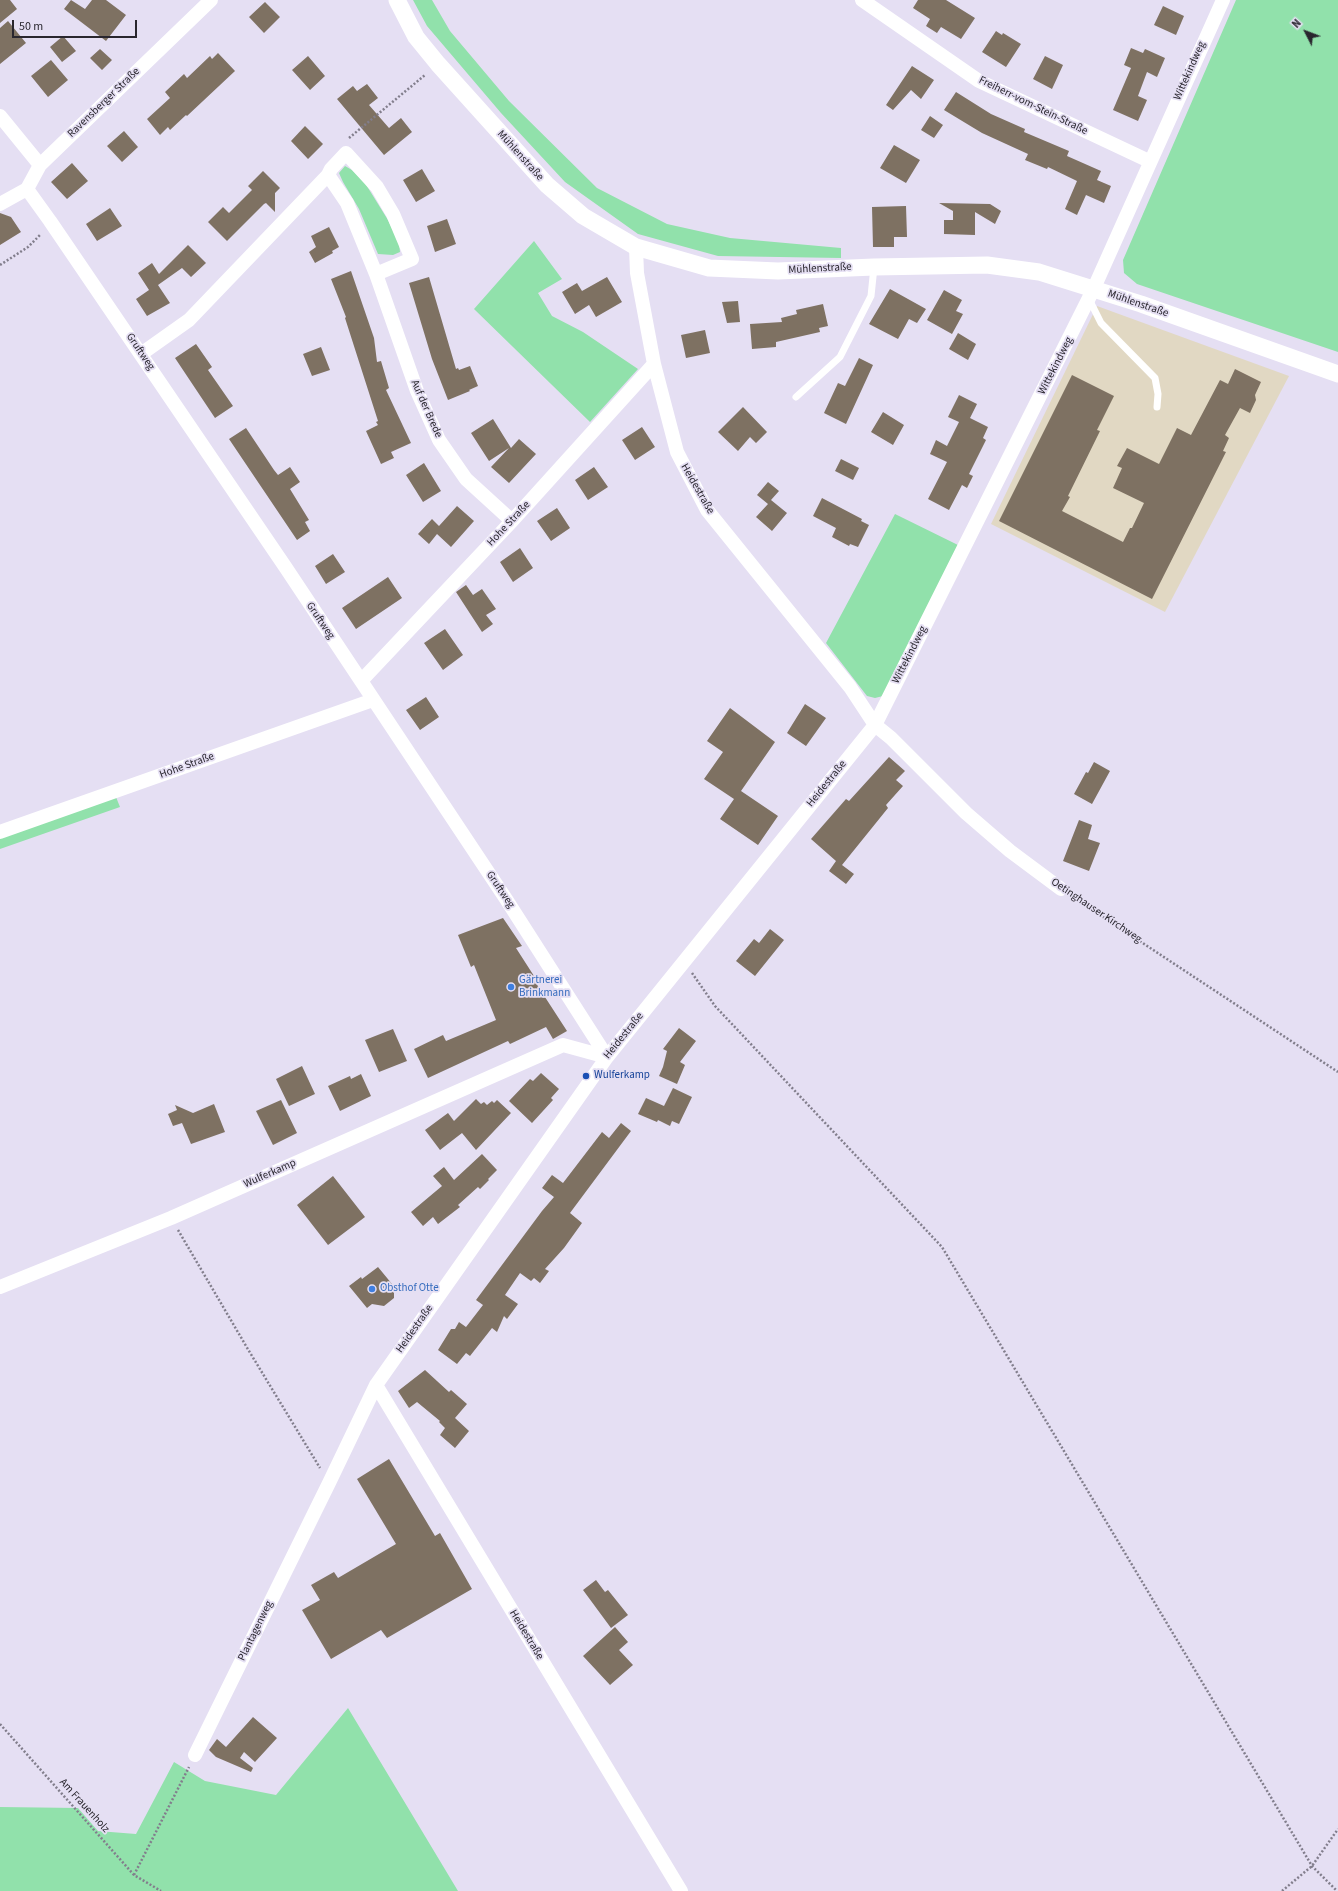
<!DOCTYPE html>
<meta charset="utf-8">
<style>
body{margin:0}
#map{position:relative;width:1338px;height:1891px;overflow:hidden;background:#e5dff3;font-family:"Source Sans 3",sans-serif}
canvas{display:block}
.north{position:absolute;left:1286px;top:12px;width:40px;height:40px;-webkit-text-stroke:3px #e5dff3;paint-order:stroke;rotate:312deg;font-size:11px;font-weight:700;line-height:16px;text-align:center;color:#29262e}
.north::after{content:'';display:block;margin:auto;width:14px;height:18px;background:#29262e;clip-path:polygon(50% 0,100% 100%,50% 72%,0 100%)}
.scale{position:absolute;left:12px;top:20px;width:125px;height:18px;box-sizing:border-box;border:2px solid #29262e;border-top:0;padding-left:5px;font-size:12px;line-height:14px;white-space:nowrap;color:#29262e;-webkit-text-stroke:3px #e5dff3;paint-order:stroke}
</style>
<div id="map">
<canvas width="1338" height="1891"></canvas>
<div class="north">N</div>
<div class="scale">50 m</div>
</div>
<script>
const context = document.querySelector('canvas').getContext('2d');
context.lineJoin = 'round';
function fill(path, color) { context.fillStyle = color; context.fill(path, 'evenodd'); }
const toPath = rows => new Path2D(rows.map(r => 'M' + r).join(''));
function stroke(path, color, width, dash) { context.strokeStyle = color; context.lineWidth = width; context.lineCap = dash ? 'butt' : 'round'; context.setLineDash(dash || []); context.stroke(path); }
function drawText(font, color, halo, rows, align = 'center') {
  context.font = font + ' "Source Sans 3",sans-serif'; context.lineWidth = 3.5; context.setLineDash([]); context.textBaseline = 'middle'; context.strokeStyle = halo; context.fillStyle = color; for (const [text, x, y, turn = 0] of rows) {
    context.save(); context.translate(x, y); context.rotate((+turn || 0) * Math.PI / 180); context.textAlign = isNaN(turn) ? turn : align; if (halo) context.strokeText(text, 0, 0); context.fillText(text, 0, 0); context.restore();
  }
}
const industrial = toPath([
 [1097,306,1289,376,1165,612,991,524]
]);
const green = toPath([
 [413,0,432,0,450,31,509,101,597,188,667,224,730,238,841,248,841,258,718,256,638,234,565,182,501,113,427,26],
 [1236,0,1338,0,1338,352,1137,284,1124,273,1123,260],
 [345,166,352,170,365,183,388,220,399,243,400,252,393,255,378,254,359,209,343,182,339,173],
 [534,241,562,279,538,293,552,316,583,332,638,369,590,422,474,309],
 [895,514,958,545,883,696,875,698,867,696,826,643],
 [116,797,120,807,0,849,0,837],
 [348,1708,458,1891,0,1891,0,1807,78,1808,98,1831,136,1834,174,1762,205,1781,276,1795]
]);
const building = toPath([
 [0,0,10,0,17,9,0,23],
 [71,0,85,9,92,0,106,0,126,15,106,41,64,9],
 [918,0,946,0,975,18,961,39,941,27,937,33,926,26,930,19,913,8],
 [265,2,280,17,264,33,249,17],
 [1163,6,1184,16,1176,35,1154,25],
 [8,21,26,43,0,64,0,28],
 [996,31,1002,35,1003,33,1021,44,1006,67,982,52],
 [63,36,76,51,62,62,50,47],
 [1131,48,1143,53,1145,49,1165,58,1157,77,1147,72,1138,96,1147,100,1138,121,1113,110,1131,68,1124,65],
 [100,49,112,60,102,70,90,58],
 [218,53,235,71,187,116,186,115,170,130,168,127,160,135,147,119,170,98,165,92,184,74,187,78,210,56,212,59],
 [308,56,325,76,310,90,292,70],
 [1045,56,1063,65,1052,89,1033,79],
 [51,60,68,80,48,97,31,76],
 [912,66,934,80,921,99,911,90,893,110,886,105],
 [367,84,378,98,369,105,389,128,401,118,412,132,384,155,337,99,353,86,357,91],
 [956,92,991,114,1025,129,1024,132,1069,151,1067,156,1101,171,1097,180,1111,186,1104,203,1086,195,1077,215,1065,209,1077,181,1048,167,1047,169,1025,160,1028,154,982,133,944,110],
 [930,116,943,125,934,138,921,130],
 [305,126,323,144,308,159,291,141],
 [124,131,138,147,122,162,107,146],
 [894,145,920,160,906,183,880,168],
 [72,163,88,181,67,199,51,182],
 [422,169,435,191,416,202,403,180],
 [263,171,280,188,275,193,275,212,266,203,264,204,227,241,208,222,223,207,229,213,252,190,248,186],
 [939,203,990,204,1001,211,995,224,975,212,975,235,944,234,944,220,953,220,953,211],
 [906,206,907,237,894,237,894,247,873,247,872,207],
 [110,208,122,226,97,241,86,224],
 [0,213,11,217,21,232,0,245],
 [447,219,456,244,435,252,427,226],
 [329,227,339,247,332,251,333,253,315,263,309,252,316,247,311,236],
 [188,245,206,263,191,277,182,268,158,285,170,303,147,316,136,299,149,290,138,273,152,263,159,274],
 [351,271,374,338,377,362,381,361,389,388,386,390,411,443,391,452,394,458,381,464,366,431,378,425,376,422,378,421,345,318,346,317,331,279],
 [429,277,456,369,458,368,459,370,470,366,478,386,469,390,470,391,448,400,432,359,409,283],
 [607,277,622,302,596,317,589,305,575,314,562,292,577,283,582,291],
 [890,289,926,309,917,323,909,319,898,339,869,324],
 [944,290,962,300,956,311,963,314,952,334,927,320],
 [738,301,740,322,727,323,722,302],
 [823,304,828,326,819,328,820,332,776,342,776,347,752,349,750,324,782,322,781,318,797,314,796,310],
 [705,330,710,353,686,358,681,335],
 [958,333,976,344,968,360,949,349],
 [196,344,212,367,208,370,233,406,215,418,175,358],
 [321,347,330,370,312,376,303,354],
 [859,358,873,365,846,424,824,413,838,383,845,386],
 [1235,369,1261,382,1255,395,1256,400,1250,413,1240,408,1225,435,1229,438,1223,451,1226,452,1152,599,999,521,1072,375,1114,396,1097,430,1100,431,1068,496,1070,497,1062,511,1123,542,1130,528,1132,528,1144,503,1113,488,1122,468,1117,466,1127,448,1159,464,1177,428,1191,435,1220,380,1228,384],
 [959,395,977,404,970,418,988,427,983,438,986,440,969,474,973,476,967,488,962,485,949,510,928,499,947,462,930,454,936,440,947,446,959,422,948,417],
 [743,407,767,432,756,443,750,437,738,451,718,432],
 [883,412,904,425,893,445,871,432],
 [493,419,511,448,519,439,536,454,509,483,491,467,509,448,489,461,471,433],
 [642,427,655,447,635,460,622,440],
 [246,428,274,470,278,475,290,467,300,482,290,489,309,520,305,522,310,531,297,540,229,439],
 [841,459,859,468,853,480,835,471],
 [424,463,441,491,423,502,406,475],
 [594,467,608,487,588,500,575,480],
 [768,482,779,491,771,500,787,513,772,531,756,517,768,504,757,495],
 [822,498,862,519,861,521,869,525,858,547,850,544,849,546,832,537,836,528,813,516],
 [457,506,474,521,451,547,437,534,429,544,418,534,432,519,439,526],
 [557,508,570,528,551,541,537,521],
 [520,548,533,568,513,582,500,562],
 [333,554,345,572,326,584,315,566],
 [388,577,402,598,356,629,342,608],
 [466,585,473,595,482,589,496,609,486,615,493,624,482,632,456,592],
 [445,629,463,655,443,670,424,643],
 [426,697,439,717,420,730,406,710],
 [805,704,826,718,806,746,787,733],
 [730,708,775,742,741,791,778,816,758,845,720,819,734,799,704,779,723,752,707,741],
 [889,757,905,771,896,780,903,786,886,805,888,808,842,865,854,874,846,884,829,871,836,861,811,839,846,799,849,801],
 [1094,762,1110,771,1092,804,1074,794,1086,772,1088,773],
 [1079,820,1092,825,1088,839,1100,843,1089,871,1063,861],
 [503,918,522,946,516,948,534,976,532,977,567,1031,553,1039,546,1027,510,1044,508,1041,428,1078,414,1049,443,1035,446,1041,496,1020,474,965,471,967,458,935],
 [770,929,784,940,755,976,736,961,754,939,759,943],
 [679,1028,696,1041,680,1062,685,1065,677,1084,659,1076,663,1067,667,1051,663,1049],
 [393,1029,407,1061,379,1072,365,1040],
 [302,1066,315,1094,289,1106,276,1079],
 [541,1073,559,1089,551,1098,553,1100,532,1123,509,1101,530,1079,533,1081],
 [361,1074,371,1096,340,1111,328,1086,350,1076,351,1079],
 [673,1088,692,1097,679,1124,672,1121,670,1126,658,1120,657,1122,638,1114,646,1098,664,1106],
 [476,1099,481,1104,484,1102,487,1105,492,1101,494,1103,497,1100,511,1113,476,1150,462,1133,440,1150,425,1130,448,1113,454,1121],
 [281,1100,297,1133,273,1145,256,1111],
 [214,1104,225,1132,191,1144,182,1123,173,1126,168,1114,177,1110,175,1105,193,1113],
 [621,1123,631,1131,570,1213,582,1223,564,1248,545,1269,549,1271,540,1283,534,1278,531,1281,520,1273,505,1295,518,1304,507,1319,504,1316,497,1332,492,1328,470,1356,466,1353,457,1364,438,1350,451,1329,455,1329,459,1322,466,1327,483,1305,476,1300,542,1211,554,1197,542,1188,552,1175,563,1183,602,1132,609,1138],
 [482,1154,497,1170,488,1179,489,1180,480,1189,478,1187,458,1205,460,1207,438,1224,433,1217,423,1226,411,1212,442,1186,433,1176,444,1167,454,1180],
 [333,1176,365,1217,328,1245,297,1205],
 [378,1267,392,1284,389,1286,394,1293,394,1298,384,1306,372,1304,367,1308,349,1286,361,1277,362,1279],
 [425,1370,449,1392,451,1390,467,1404,455,1418,469,1431,455,1448,440,1435,445,1428,439,1422,440,1421,417,1402,409,1408,398,1391],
 [389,1459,435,1536,440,1533,472,1589,387,1638,381,1630,331,1659,302,1610,320,1600,311,1585,334,1572,338,1578,396,1544,357,1479],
 [596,1580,605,1592,608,1590,628,1615,611,1628,583,1590],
 [615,1627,628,1642,619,1650,633,1665,610,1685,583,1656],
 [253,1717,277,1738,255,1762,244,1752,240,1758,253,1768,251,1772,216,1757,209,1750,217,1739,226,1747]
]);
const path = toPath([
 [349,138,425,75],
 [0,265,28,247,41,234],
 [1073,897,1338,1072],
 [692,973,715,1006,942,1247,1312,1866,1337,1891],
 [178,1230,249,1351,320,1468],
 [0,1724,134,1875,161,1891],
 [134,1875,189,1767],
 [1282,1891,1312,1866,1338,1829]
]);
const service = toPath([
 [1089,299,1101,323,1155,378,1158,394,1157,407],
 [796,397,840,357,871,296,874,267]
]);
const minor = toPath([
 [862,0,979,81,1149,161],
 [0,116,40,165],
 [328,175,347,203,376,274,417,391,439,440,466,479,512,521],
 [27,189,50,221,286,568,506,899,607,1057],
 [0,204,27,189,40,165,211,0],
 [636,247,637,273,654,364,677,452,707,510,850,687,875,725,891,738,966,813,1010,851,1061,889],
 [141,354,189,320,328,175,331,169,346,153,377,187,393,214,412,259,376,274],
 [361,681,512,521,654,364],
 [0,832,373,700],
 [0,1287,171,1218,563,1045,607,1057],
 [376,1385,681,1891],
 [195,1755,329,1483,376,1385,607,1057,875,725,1094,288,1223,0]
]);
const tertiary = toPath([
 [397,0,416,37,438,64,547,185,583,216,636,247,709,268,778,271,874,267,987,265,1039,272,1141,304,1338,374]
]);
const markers = [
 [511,987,4,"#3f7fe0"],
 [586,1076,4,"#1a4fb4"],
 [372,1289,4,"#3f7fe0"]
];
const streetNames = [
 ["Wittekindweg",1190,71,-66],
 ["Ravensberger Straße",104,103,-44],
 ["Freiherr-vom-Stein-Straße",1033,106,26],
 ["Mühlenstraße",520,156,48],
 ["Mühlenstraße",820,269,-3],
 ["Mühlenstraße",1138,304,19],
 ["Gruftweg",140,352,56],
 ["Wittekindweg",1056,366,-63],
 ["Auf der Brede",426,409,66],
 ["Heidestraße",697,489,60],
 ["Hohe Straße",509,524,-47],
 ["Gruftweg",320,621,56],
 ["Wittekindweg",910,655,-63],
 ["Hohe Straße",187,766,-20],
 ["Heidestraße",827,784,-51],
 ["Gruftweg",500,890,56],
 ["Oetinghauser Kirchweg",1096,911,34],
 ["Heidestraße",624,1036,-51],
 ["Wulferkamp",270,1174,-24],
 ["Heidestraße",415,1329,-55],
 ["Plantagenweg",256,1631,-64],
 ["Heidestraße",526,1635,59],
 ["Am Frauenholz",84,1806,48]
];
const shopNames = [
 ["Gärtnerei",519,981],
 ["Brinkmann",519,994],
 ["Obsthof Otte",380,1289]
];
const transitNames = [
 ["Wulferkamp",594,1076]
];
fill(industrial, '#e1d8c3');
fill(green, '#91e1ab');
fill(building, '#7e7162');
stroke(path, '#827e8c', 2.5, [2, 2]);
stroke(service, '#fff', 7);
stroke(minor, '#fff', 14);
stroke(tertiary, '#fff', 17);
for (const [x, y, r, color] of markers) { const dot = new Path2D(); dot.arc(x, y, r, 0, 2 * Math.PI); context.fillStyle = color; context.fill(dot); stroke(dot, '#e5dff3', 1.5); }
drawText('11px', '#29262e', '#e5dff3', streetNames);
drawText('11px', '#366cbe', '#e5dff3', shopNames, 'left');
drawText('11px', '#164399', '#e5dff3', transitNames, 'left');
</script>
